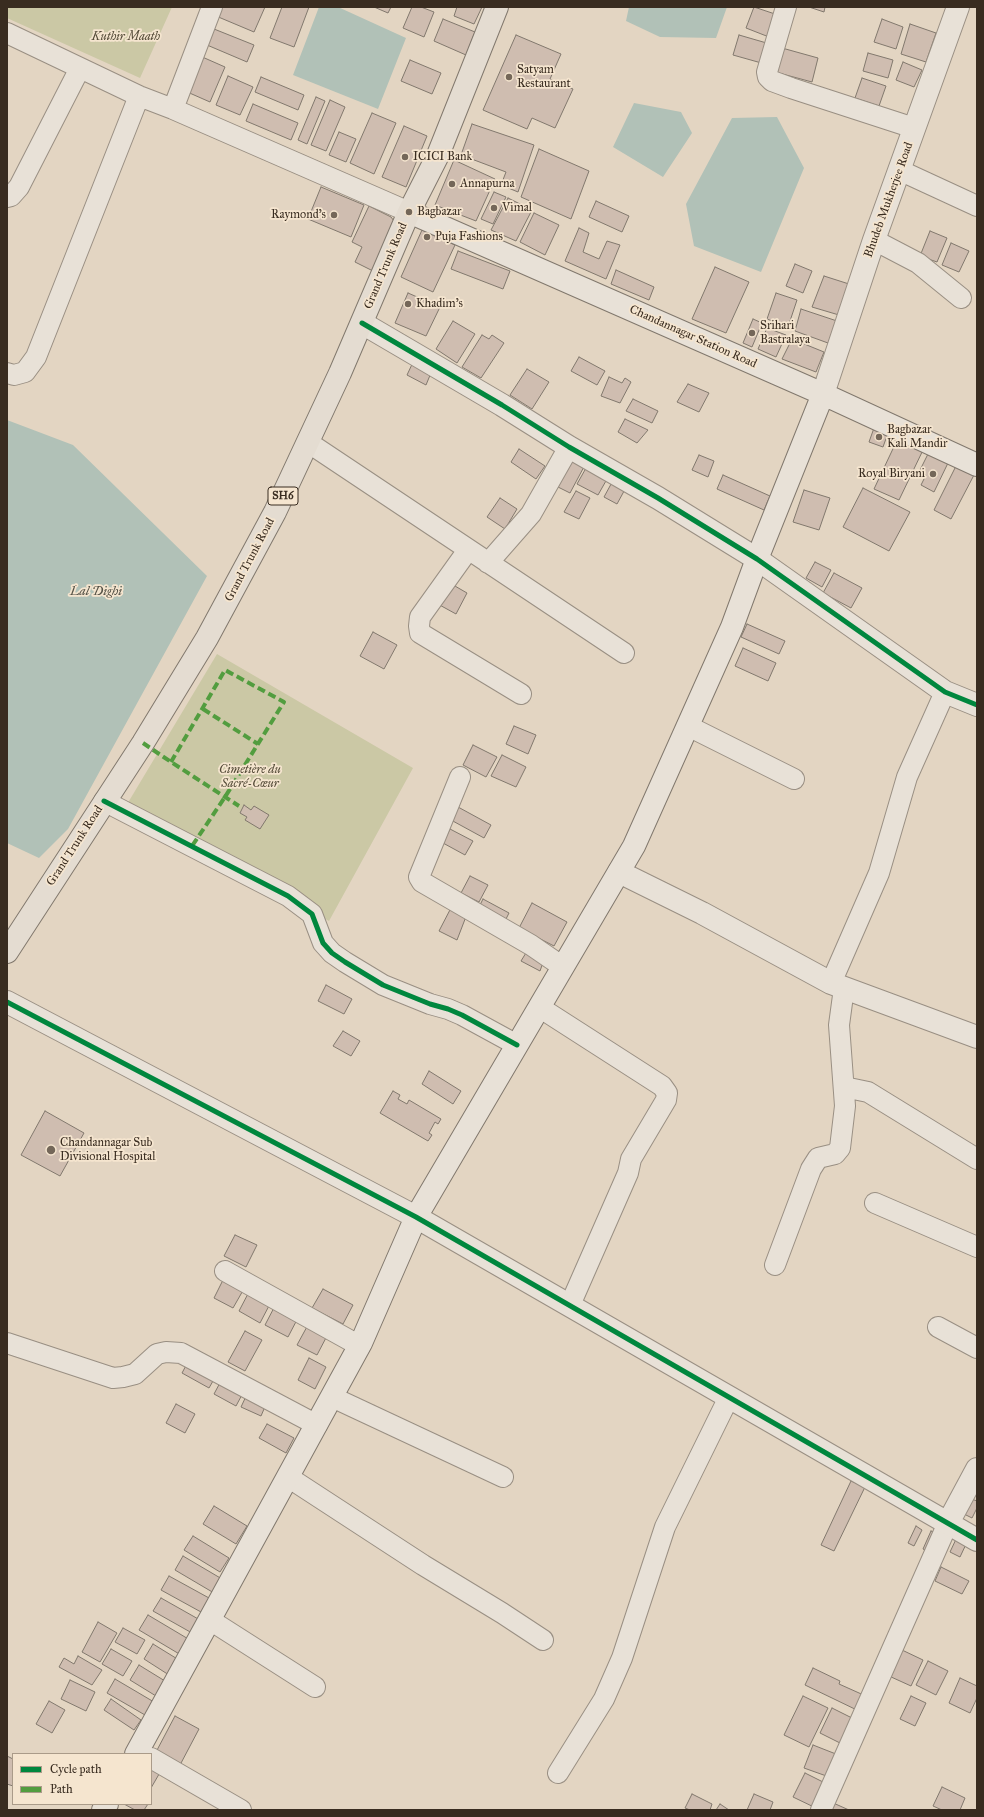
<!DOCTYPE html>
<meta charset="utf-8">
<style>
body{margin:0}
#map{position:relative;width:984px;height:1817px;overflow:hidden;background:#e3d5c2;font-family:"IM FELL Great Primer",serif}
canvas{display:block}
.frame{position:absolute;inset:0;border:8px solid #392c20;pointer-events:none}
.legend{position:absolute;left:12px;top:1753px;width:140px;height:52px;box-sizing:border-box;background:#f5e5cf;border:1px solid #aa9b89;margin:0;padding:5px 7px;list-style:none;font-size:12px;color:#392c20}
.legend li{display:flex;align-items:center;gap:8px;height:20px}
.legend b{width:20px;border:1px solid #aa9b89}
</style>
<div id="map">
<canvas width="984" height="1817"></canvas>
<div class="frame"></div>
<ul class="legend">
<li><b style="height:5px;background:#00873e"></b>Cycle path</li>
<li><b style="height:5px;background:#529d3f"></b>Path</li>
</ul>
</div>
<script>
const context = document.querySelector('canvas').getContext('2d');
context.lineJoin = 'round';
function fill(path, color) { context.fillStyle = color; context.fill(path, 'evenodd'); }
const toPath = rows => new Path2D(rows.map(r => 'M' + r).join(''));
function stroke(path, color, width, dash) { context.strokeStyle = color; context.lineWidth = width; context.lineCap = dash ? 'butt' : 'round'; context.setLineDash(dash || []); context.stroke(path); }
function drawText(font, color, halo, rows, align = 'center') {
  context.font = font + ' "IM FELL Great Primer",serif'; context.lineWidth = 3.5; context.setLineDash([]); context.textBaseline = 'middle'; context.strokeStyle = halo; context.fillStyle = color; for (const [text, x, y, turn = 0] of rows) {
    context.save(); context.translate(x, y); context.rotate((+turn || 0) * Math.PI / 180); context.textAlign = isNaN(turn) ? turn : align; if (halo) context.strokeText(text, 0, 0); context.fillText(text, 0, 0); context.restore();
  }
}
const green = toPath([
 [7,7,172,7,140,78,7,18],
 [217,654,413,768,329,921,123,811]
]);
const water = toPath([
 [319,7,338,7,406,38,378,109,293,75],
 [629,7,727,7,716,38,660,37,626,21],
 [634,103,681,112,692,133,663,177,613,147],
 [777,117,804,168,761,272,694,246,686,204,732,118],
 [7,420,73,445,207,576,68,829,39,858,7,843]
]);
const building = toPath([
 [220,7,265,7,254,32,216,16,220,7],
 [282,7,309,7,294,47,270,38,282,7],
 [374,7,391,7,388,13,374,7],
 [412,7,421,7,434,12,424,37,403,28,412,7],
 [457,7,482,7,474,24,454,16,457,7],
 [754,7,778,15,769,37,746,28,754,7],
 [809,7,825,7,824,12,809,7],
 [443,19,475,32,466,55,434,41,443,19],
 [882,19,903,27,896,49,874,42,882,19],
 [910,24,936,33,926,62,901,54,910,24],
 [214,29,254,45,247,62,207,45,214,29],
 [516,35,561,54,550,79,573,89,555,128,532,118,527,129,483,110,516,35],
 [739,35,770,44,765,64,733,55,739,35],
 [782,48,818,58,812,82,775,72,782,48],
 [868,53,893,60,888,78,863,71,868,53],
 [200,56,225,67,210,102,185,91,200,56],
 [410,60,441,73,432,94,401,81,410,60],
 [903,62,922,70,914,87,896,80,903,62],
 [228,76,253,87,240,115,216,105,228,76],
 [261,77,304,95,298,110,255,92,261,77],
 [862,78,886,86,879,106,855,98,862,78],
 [316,97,325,101,307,144,298,140,316,97],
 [330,100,345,107,326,151,311,145,330,100],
 [253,104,298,123,291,140,246,121,253,104],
 [372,113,396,123,374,174,350,163,372,113],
 [472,124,534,145,518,192,501,185,506,172,461,155,472,124],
 [404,126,427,136,406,187,382,177,404,126],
 [339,132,356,139,346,162,329,155,339,132],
 [539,149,589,171,571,219,521,197,539,149],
 [454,160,495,179,476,221,435,205,454,160],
 [321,187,364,205,351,237,308,219,321,187],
 [494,192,506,197,493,224,481,219,494,192],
 [508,198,532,210,516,241,491,230,508,198],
 [596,201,629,216,622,232,589,217,596,201],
 [369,206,391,217,394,221,373,271,355,262,362,247,352,242,369,206],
 [534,213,559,225,545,255,520,242,534,213],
 [579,228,589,233,583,252,599,259,607,241,620,245,606,279,565,261,579,228],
 [422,230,455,245,433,292,401,277,422,230],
 [930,231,947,238,937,262,920,256,930,231],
 [951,243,969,251,959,272,942,265,951,243],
 [458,251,510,271,503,289,451,269,458,251],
 [795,264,812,271,803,293,786,286,795,264],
 [715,267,749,282,726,333,692,319,715,267],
 [616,270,654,287,649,300,611,284,616,270],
 [824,276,849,284,839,315,812,307,824,276],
 [408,293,440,307,426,336,395,323,408,293],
 [776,293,797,300,788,327,767,319,776,293],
 [801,309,837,321,828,343,795,331,801,309],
 [753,319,762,323,752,347,743,343,753,319],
 [453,321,475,334,457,363,436,349,453,321],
 [767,328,786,335,776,357,758,349,767,328],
 [482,335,489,339,492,335,504,343,481,378,462,367,482,335],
 [792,339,824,352,816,372,782,359,792,339],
 [579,357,605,371,597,385,571,371,579,357],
 [415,358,433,368,426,385,407,375,415,358],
 [527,369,549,382,532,409,510,395,527,369],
 [609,377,622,383,625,378,631,382,620,403,601,396,609,377],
 [688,384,709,393,699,412,677,402,688,384],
 [633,399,658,411,652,423,626,411,633,399],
 [625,419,648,430,637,443,618,432,625,419],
 [874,428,888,433,883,447,869,442,874,428],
 [899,436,924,448,899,500,874,489,899,436],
 [519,449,545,466,536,479,511,462,519,449],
 [566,453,586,463,570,493,550,483,566,453],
 [928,454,948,463,934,492,921,485,926,475,919,472,928,454],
 [699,455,714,461,708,477,692,470,699,455],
 [590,461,611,472,598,495,577,484,590,461],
 [956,466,974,475,951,519,934,510,956,466],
 [616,475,629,482,617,504,604,497,616,475],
 [723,475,770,496,764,510,717,489,723,475],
 [863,488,910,512,889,551,843,527,863,488],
 [804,490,830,498,819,530,793,522,804,490],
 [576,491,590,498,579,519,564,512,576,491],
 [500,498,517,509,505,529,487,517,500,498],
 [815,562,831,570,822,587,806,578,815,562],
 [834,573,862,588,851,608,823,593,834,573],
 [448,582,467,593,456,614,436,603,448,582],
 [747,624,785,641,779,654,741,637,747,624],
 [373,632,397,645,384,669,360,656,373,632],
 [743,648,776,663,768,681,735,666,743,648],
 [514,726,536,735,528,754,506,744,514,726],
 [473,745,497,757,486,777,463,765,473,745],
 [502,755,526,767,516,787,491,776,502,755],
 [244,805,251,810,254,806,269,815,260,829,245,820,247,817,240,813,244,805],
 [458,807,491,825,484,838,451,820,458,807],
 [450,829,473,841,465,855,443,843,450,829],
 [470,876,488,885,479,902,461,893,470,876],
 [483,899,509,913,505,921,479,907,483,899],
 [532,903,567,922,554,946,519,928,532,903],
 [452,906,467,914,457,940,439,931,452,906],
 [529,948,545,957,540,971,521,961,529,948],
 [326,985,352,999,344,1014,318,1001,326,985],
 [343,1031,360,1041,351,1056,333,1046,343,1031],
 [429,1071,461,1091,453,1104,422,1084,429,1071],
 [393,1091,400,1095,398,1099,407,1104,409,1100,441,1119,438,1124,435,1122,429,1133,432,1135,428,1141,380,1113,393,1091],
 [45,1111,84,1133,60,1176,21,1155,45,1111],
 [235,1235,257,1245,246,1267,224,1256,235,1235],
 [225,1276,245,1287,233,1308,214,1298,225,1276],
 [323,1289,353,1305,343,1324,312,1308,323,1289],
 [250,1290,271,1302,260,1323,239,1311,250,1290],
 [277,1302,300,1314,288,1337,265,1325,277,1302],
 [309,1323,328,1334,317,1355,297,1345,309,1323],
 [245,1331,262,1340,245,1371,228,1362,245,1331],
 [309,1358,326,1367,315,1389,298,1380,309,1358],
 [189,1360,217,1374,209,1388,182,1373,189,1360],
 [222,1379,244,1391,236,1406,214,1394,222,1379],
 [248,1392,267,1402,261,1416,241,1407,248,1392],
 [176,1404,195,1414,185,1433,166,1423,176,1404],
 [267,1424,294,1438,286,1453,259,1438,267,1424],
 [851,1481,865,1487,834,1551,821,1545,851,1481],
 [969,1498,977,1501,977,1508,972,1518,962,1513,969,1498],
 [214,1506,247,1526,236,1544,203,1524,214,1506],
 [916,1526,922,1530,914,1546,908,1543,916,1526],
 [931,1531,942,1536,933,1554,923,1549,931,1531],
 [958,1535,968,1540,960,1557,950,1552,958,1535],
 [193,1536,229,1558,220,1572,184,1550,193,1536],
 [183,1556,222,1579,214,1593,175,1570,183,1556],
 [941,1567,969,1581,962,1594,935,1581,941,1567],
 [169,1576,209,1598,201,1612,161,1590,169,1576],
 [161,1598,200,1620,192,1633,153,1611,161,1598],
 [148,1615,190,1640,181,1655,139,1630,148,1615],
 [98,1622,117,1633,100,1662,82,1652,98,1622],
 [123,1628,145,1640,137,1654,115,1642,123,1628],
 [153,1644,179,1660,169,1675,144,1659,153,1644],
 [111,1649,132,1661,123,1676,102,1664,111,1649],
 [902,1650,923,1660,911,1686,889,1676,902,1650],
 [78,1656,102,1670,92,1685,59,1667,64,1658,74,1664,78,1656],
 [928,1661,948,1671,936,1695,916,1685,928,1661],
 [139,1665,165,1681,156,1696,130,1680,139,1665],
 [813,1668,840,1681,839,1684,868,1697,861,1712,805,1685,813,1668],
 [960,1678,977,1686,977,1698,970,1713,949,1703,960,1678],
 [115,1679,154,1702,145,1715,107,1693,115,1679],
 [70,1680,95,1692,86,1711,61,1699,70,1680],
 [803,1696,828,1708,809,1747,784,1735,803,1696],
 [911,1696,926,1703,915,1726,900,1719,911,1696],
 [111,1699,141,1720,134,1730,104,1710,111,1699],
 [49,1701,65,1710,52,1733,36,1724,49,1701],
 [832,1708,856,1720,844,1745,820,1733,832,1708],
 [175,1716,199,1729,180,1765,156,1752,175,1716],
 [813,1745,841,1756,832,1778,804,1768,813,1745],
 [7,1756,13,1759,13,1786,7,1784,7,1756],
 [151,1763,162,1769,151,1788,151,1763],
 [805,1773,829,1785,818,1809,793,1797,805,1773],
 [942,1787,965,1798,960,1810,942,1810,933,1806,942,1787],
 [692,1794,712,1804,710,1810,690,1810,685,1808,692,1794],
 [754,1794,773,1802,770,1810,747,1810,754,1794],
 [831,1802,849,1810,827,1810,831,1802],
 [124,1804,148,1804,144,1810,135,1810,124,1804],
 [720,1804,729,1810,716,1810,720,1804]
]);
const minor = toPath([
 [786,7,767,72,768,77,772,81,791,88,914,128],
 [7,33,139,96,173,109,409,212],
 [173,109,212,7],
 [899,170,977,206],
 [7,197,11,196,19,187,80,68],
 [874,240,918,263,961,298],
 [7,373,14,375,25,372,36,357,139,96],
 [309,443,624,653],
 [468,550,420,617,419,626,420,633,521,694],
 [488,563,531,514,569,447],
 [688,726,794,779],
 [460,777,419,877,422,882,531,945,563,967],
 [104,801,288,896,312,914,323,943,332,953,345,962,383,985,430,1004,448,1009,462,1015,517,1045],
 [831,983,879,873,907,777,945,692],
 [539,1007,662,1086,667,1093,666,1100,631,1159,628,1173,570,1305],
 [844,1087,868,1092,977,1159],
 [875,1203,977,1247],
 [775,1265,811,1169,818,1158,835,1154,840,1148,845,1106,839,1025,844,988],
 [225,1271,360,1346],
 [938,1327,977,1348],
 [7,1343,113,1378,123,1377,135,1374,157,1354,166,1352,181,1353,317,1425],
 [332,1397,503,1477],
 [288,1477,423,1565,502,1613,543,1640],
 [210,1620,315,1687],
 [151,1758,241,1810],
 [558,1773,604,1699,622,1658,665,1527,729,1397],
 [821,1810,948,1523]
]);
const tertiary = toPath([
 [362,323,502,405,569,447,658,498,757,559,945,692,977,705],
 [823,394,874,240,958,7],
 [619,872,702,913,831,983,977,1037],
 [7,1002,416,1217,977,1540],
 [948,1523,977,1469]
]);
const secondary = toPath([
 [409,212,823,394,977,465],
 [136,1754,361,1343,416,1217,634,846,732,627,757,559,823,394],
 [103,1810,107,1804]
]);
const primary = toPath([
 [7,952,143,743,207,638,275,512,340,373,409,212,438,155,497,7]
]);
const quiet = toPath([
 [203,709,258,744],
 [143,743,171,762,239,806],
 [171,762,225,670,284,702,225,797,192,846]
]);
const cycleway = toPath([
 [362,323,502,405,569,447,658,498,757,559,945,692,977,705],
 [104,801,288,896,312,914,323,943,332,953,345,962,383,985,430,1004,448,1009,462,1015,517,1045],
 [7,1002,416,1217,977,1540]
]);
const markers = [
 [509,77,4,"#746759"],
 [405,157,4,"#746759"],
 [452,184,4,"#746759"],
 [494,208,4,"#746759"],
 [409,212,4,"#746759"],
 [334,215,4,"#746759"],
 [427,237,4,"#746759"],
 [408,304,4,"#746759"],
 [752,333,4,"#746759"],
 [879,437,4,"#746759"],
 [933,474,4,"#746759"],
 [51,1150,5,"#746759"]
];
const shields = [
 [283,496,30]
];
const shieldNames = [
 ["SH6",283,496]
];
const parkNames = [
 ["Kuthir Maath",126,37],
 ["Cimetière du",250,770],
 ["Sacré-Cœur",250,784]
];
const poiNames = [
 ["Satyam",517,70],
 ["Restaurant",517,84],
 ["ICICI Bank",413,157],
 ["Annapurna",460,184],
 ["Vimal",502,208],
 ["Bagbazar",417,212],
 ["Raymond's",326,215,"right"],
 ["Puja Fashions",435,237],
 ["Khadim's",416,304],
 ["Srihari",760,326],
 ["Bastralaya",760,340],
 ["Bagbazar",887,430],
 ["Kali Mandir",887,444],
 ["Royal Biryani",925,474,"right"],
 ["Chandannagar Sub",60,1143],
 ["Divisional Hospital",60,1157]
];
const streetNames = [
 ["Bhudeb Mukherjee Road",889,200,-70],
 ["Grand Trunk Road",386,266,-67],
 ["Chandannagar Station Road",693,337,24],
 ["Grand Trunk Road",250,560,-62],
 ["Grand Trunk Road",75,846,-57]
];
const waterNames = [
 ["Lal Dighi",96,592]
];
fill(green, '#cbc8a5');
fill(water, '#b1c1b7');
fill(building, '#cfbdb0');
stroke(building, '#81786d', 1);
stroke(minor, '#998f83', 22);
stroke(tertiary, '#998f83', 24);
stroke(secondary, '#81786d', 24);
stroke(primary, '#81786d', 24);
stroke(minor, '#e8e1d7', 20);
stroke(tertiary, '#e8e1d7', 22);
stroke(secondary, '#e8e1d7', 22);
stroke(primary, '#e4dcd1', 22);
stroke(quiet, '#529d3f', 4, [8, 4]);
stroke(cycleway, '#00873e', 5);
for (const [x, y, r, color] of markers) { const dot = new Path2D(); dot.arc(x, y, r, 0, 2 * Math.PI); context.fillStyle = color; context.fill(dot); stroke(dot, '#f5e5cf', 1.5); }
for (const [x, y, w] of shields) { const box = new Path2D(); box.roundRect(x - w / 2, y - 9, w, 18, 3); context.fillStyle = '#f5e5cf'; context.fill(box); stroke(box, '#392c20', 1); }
drawText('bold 11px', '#392c20', null, shieldNames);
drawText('italic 12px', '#524936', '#f5e5cf', parkNames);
drawText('12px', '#392c20', '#f5e5cf', poiNames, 'left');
drawText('12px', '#392c20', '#f5e5cf', streetNames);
drawText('italic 13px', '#524f44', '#f5e5cf', waterNames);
</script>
